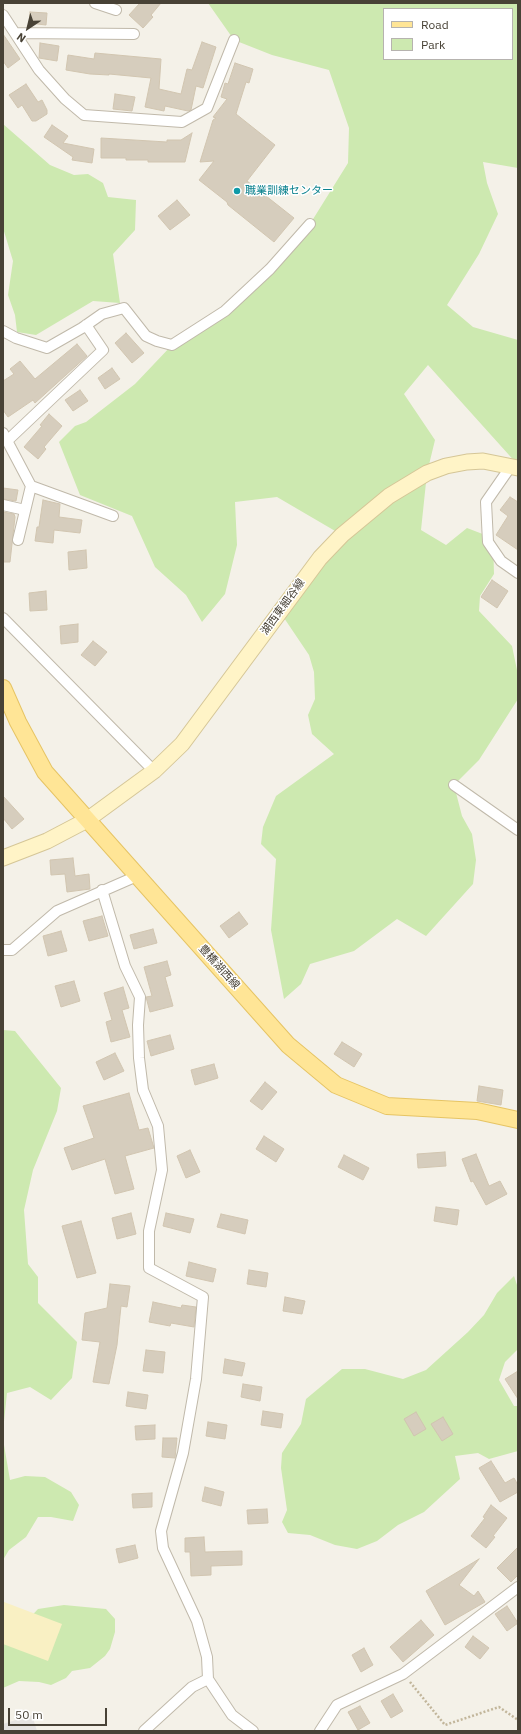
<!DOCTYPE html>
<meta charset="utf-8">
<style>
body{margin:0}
#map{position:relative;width:521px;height:1734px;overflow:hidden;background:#f4f1e8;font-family:"IBM Plex Sans",sans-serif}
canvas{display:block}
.frame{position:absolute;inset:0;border:4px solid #484236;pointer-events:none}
.legend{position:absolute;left:383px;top:8px;width:130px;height:52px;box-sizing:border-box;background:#fff;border:1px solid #b6b3af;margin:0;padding:5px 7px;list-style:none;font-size:12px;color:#484236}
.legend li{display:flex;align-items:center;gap:8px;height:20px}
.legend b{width:20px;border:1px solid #b6b3af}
.north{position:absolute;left:8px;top:8px;width:40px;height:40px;-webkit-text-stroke:3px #fff;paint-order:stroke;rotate:215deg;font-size:11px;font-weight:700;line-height:16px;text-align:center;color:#484236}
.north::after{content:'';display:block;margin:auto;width:14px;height:18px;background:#484236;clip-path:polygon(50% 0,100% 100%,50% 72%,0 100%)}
.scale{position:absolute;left:8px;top:1708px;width:99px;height:18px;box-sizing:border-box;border:2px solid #484236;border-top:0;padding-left:5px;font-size:12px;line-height:14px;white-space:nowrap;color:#484236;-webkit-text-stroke:3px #fff;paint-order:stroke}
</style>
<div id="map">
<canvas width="521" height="1734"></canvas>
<div class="frame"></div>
<ul class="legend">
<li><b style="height:5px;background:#ffe596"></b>Road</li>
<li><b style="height:11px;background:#cde9b0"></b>Park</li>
</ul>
<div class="north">N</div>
<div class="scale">50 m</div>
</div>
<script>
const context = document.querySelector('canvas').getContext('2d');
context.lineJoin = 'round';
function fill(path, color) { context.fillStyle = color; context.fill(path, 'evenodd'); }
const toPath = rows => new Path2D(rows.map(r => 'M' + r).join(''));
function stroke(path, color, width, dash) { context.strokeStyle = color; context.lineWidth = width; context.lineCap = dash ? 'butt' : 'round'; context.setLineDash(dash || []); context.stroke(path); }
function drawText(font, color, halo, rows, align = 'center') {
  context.font = font + ' "IBM Plex Sans","Noto Sans JP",sans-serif'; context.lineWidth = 3; context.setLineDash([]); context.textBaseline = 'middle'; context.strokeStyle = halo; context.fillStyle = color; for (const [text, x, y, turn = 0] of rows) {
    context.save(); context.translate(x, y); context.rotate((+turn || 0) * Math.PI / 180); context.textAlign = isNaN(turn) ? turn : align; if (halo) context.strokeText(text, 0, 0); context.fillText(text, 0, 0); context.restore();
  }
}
const green = toPath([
 [208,3,518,3,518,168,483,162,487,183,498,214,479,254,447,305,473,327,518,340,518,465,428,365,404,394,435,440,427,473,421,530,446,545,467,528,493,538,494,574,480,596,479,611,512,646,518,675,518,699,479,760,454,785,462,816,472,834,476,860,473,884,426,936,397,919,354,951,310,964,301,984,284,999,271,930,276,859,261,844,263,827,276,796,334,754,312,734,308,715,315,699,314,672,309,655,280,612,342,535,277,497,235,502,237,545,225,594,202,622,186,595,155,567,132,516,80,495,59,442,75,426,86,422,135,384,172,345,202,327,310,224,348,163,349,128,329,70,272,55,234,40],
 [384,9,512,9,512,59,384,59],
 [3,124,50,165,74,175,88,174,103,183,108,197,136,200,135,230,113,254,120,303,93,301,36,335,17,332,15,315,8,295,13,261,3,228],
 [3,1030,15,1031,61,1088,57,1111,33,1170,24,1210,28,1264,38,1277,38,1303,77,1342,72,1378,51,1400,30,1387,7,1393,3,1431],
 [514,1276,518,1288,518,1349,505,1362,499,1380,514,1406,518,1406,518,1451,489,1459,478,1453,455,1456,460,1479,424,1512,398,1525,377,1541,357,1549,335,1545,310,1535,288,1533,282,1522,287,1510,281,1468,282,1453,301,1424,306,1399,342,1369,365,1369,403,1379,426,1370,468,1332,484,1315,497,1293],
 [3,1439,10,1480,25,1476,45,1477,71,1492,79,1505,73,1521,51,1517,38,1517,26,1537,9,1550,3,1560],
 [3,1601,23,1625,38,1609,64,1605,106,1609,115,1619,115,1632,110,1649,105,1656,90,1668,72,1671,66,1678,51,1685,39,1682,19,1681,3,1688]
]);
const sand = toPath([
 [4,1602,62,1624,48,1661,3,1644]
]);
const parking = toPath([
 [32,1715,37,1731,3,1731,3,1724]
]);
const building = toPath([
 [140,3,161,3,151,15,153,17,143,28,129,15,140,3],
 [30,12,47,13,46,25,29,23,30,12],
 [3,34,20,59,8,68,3,61,3,34],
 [202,42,216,47,203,88,196,86,191,110,188,111,165,106,164,111,145,107,151,78,109,74,109,75,90,74,66,70,68,55,94,59,95,53,161,59,159,89,181,94,187,69,192,70,202,42],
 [40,43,59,46,57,61,39,58,40,43],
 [235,63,253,69,249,83,246,82,236,114,275,145,247,181,294,218,274,242,228,205,227,202,199,180,214,161,200,162,213,120,216,118,213,117,227,99,221,97,225,83,228,84,235,63],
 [26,84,38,102,42,100,47,110,47,114,36,121,32,121,22,105,18,108,9,95,26,84],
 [115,94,135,97,132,111,113,109,115,94],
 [52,125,68,136,63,143,94,149,92,163,72,160,73,157,44,137,52,125],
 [192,133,185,162,148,162,148,160,126,160,126,158,101,158,101,138,167,142,167,140,181,140,192,133],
 [177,200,190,215,170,230,158,216,177,200],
 [126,333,144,353,132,363,115,343,126,333],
 [77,344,87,356,35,403,33,400,8,417,3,410,3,381,14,374,10,369,20,361,35,379,77,344],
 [112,368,120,379,105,389,98,378,112,368],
 [80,390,88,401,73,411,65,400,80,390],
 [49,414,62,426,44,447,46,449,38,459,24,447,42,426,40,425,49,414],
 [3,488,18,490,16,501,3,499,3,488],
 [510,497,518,502,518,550,496,535,508,516,500,510,510,497],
 [43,500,60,504,59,517,82,520,80,533,54,530,53,543,35,541,37,527,39,527,43,500],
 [3,512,14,514,15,517,10,562,3,562,3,512],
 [86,550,87,568,69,570,68,552,86,550],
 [492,580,508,591,497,608,481,597,492,580],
 [46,591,47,610,30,611,29,593,46,591],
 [78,624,78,642,61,644,60,626,78,624],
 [93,641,107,652,95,666,81,655,93,641],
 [3,796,24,819,12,829,3,818,3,796],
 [73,858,75,876,89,874,90,889,67,892,65,874,51,875,50,860,73,858],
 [239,912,248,924,229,938,220,926,239,912],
 [102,916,108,936,89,941,83,921,102,916],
 [153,929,157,943,134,949,130,935,153,929],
 [61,931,67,951,48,956,43,936,61,931],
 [167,961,171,975,165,977,173,1006,150,1012,146,997,152,996,144,967,167,961],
 [74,981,80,1001,61,1007,55,986,74,981],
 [123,987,129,1008,122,1010,130,1037,111,1042,106,1022,112,1020,104,993,123,987],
 [170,1035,174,1049,151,1056,147,1041,170,1035],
 [342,1042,362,1054,354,1067,334,1054,342,1042],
 [115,1053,124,1071,104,1080,96,1062,115,1053],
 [214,1064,218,1078,195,1085,191,1070,214,1064],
 [265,1082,277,1092,262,1110,250,1101,265,1082],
 [479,1086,503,1090,501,1105,477,1101,479,1086],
 [129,1093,139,1130,148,1128,154,1148,125,1156,134,1189,115,1194,105,1159,72,1170,64,1148,94,1138,83,1106,129,1093],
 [264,1136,284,1149,276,1162,256,1149,264,1136],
 [190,1150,200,1172,186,1178,177,1156,190,1150],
 [445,1152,446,1166,418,1168,417,1154,445,1152],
 [476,1154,489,1186,500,1181,507,1194,486,1205,473,1181,471,1182,462,1159,476,1154],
 [344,1155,369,1168,363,1180,338,1167,344,1155],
 [436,1207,459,1210,457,1225,434,1221,436,1207],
 [131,1213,136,1234,117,1239,112,1218,131,1213],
 [166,1213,194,1219,190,1233,163,1226,166,1213],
 [221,1214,248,1220,245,1234,217,1227,221,1214],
 [81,1221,96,1273,77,1278,62,1226,81,1221],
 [189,1262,216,1269,213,1282,186,1276,189,1262],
 [249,1270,268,1273,266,1287,247,1284,249,1270],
 [110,1284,130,1286,127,1307,121,1306,117,1345,109,1384,93,1382,100,1342,82,1340,85,1313,107,1308,110,1284],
 [285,1297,305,1301,302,1314,283,1311,285,1297],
 [153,1302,181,1308,182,1305,196,1307,194,1327,171,1323,170,1326,149,1322,153,1302],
 [146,1350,165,1352,163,1373,143,1371,146,1350],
 [225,1359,245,1363,242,1376,223,1373,225,1359],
 [518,1371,518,1399,505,1379,518,1371],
 [243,1384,262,1387,260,1401,241,1397,243,1384],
 [128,1392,148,1395,146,1409,126,1406,128,1392],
 [263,1411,283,1414,281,1428,261,1425,263,1411],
 [416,1412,426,1429,414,1436,404,1419,416,1412],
 [443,1417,453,1434,442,1441,431,1424,443,1417],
 [208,1422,227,1425,225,1439,206,1436,208,1422],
 [155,1425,155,1439,136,1440,135,1426,155,1425],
 [163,1438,177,1438,175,1458,162,1457,163,1438],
 [491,1461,505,1483,514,1478,518,1485,518,1492,500,1502,479,1468,491,1461],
 [205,1487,224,1492,221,1506,202,1501,205,1487],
 [152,1493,152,1507,133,1508,132,1494,152,1493],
 [491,1505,507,1518,493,1536,495,1537,486,1548,471,1536,485,1518,483,1517,491,1505],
 [267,1509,268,1523,248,1524,247,1510,267,1509],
 [204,1537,205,1552,242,1551,242,1565,211,1566,211,1575,191,1576,190,1552,185,1552,185,1538,204,1537],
 [135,1545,138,1558,119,1563,116,1549,135,1545],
 [518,1547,518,1575,511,1582,497,1568,518,1547],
 [479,1559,459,1585,474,1596,478,1591,485,1602,445,1625,426,1591,479,1559],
 [507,1606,518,1623,507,1631,495,1614,507,1606],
 [421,1620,434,1635,403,1662,390,1647,421,1620],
 [473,1636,489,1648,480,1659,465,1647,473,1636],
 [364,1648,373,1665,361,1672,352,1655,364,1648],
 [393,1694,403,1711,391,1718,381,1701,393,1694],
 [360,1706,370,1723,358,1730,348,1712,360,1706]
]);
const path = toPath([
 [410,1682,445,1725,499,1707,518,1720]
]);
const street = toPath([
 [95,3,116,10],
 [3,15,39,70,65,99,84,115,182,122,207,108,234,40],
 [15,33,134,34],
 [3,331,16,338,47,348,82,328,102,314,124,308,146,336,157,341,172,345,225,311,270,269,310,224],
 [3,433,31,486,113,516],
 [7,441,103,350,86,325],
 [511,466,486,502,488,542,501,561,518,573],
 [3,505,25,510],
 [18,540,31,486],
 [3,618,154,771],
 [454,785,518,830],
 [102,890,125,966,140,997,138,1025,139,1058,143,1090,158,1126,162,1170,149,1231,149,1268,203,1297,196,1379,183,1453,161,1531,163,1548,197,1621,207,1657,208,1679,232,1715,253,1731],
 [3,950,12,950,57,911,137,876],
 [144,1731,192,1687,208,1679],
 [320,1731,337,1705,403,1674,518,1587]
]);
const secondary = toPath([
 [3,858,47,841,87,820,154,771,182,744,320,558,342,535,389,496,427,473,446,466,467,462,483,461,518,468]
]);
const primary = toPath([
 [3,688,18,722,45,772,288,1045,336,1085,387,1106,477,1111,518,1120]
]);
const markers = [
 [237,191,4,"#0f9aa8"]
];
const cultureNames = [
 ["職業訓練センター",245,191]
];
const streetNames = [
 ["湖西東細谷線",283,607,-54],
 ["豊橋湖西線",219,967,48]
];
fill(green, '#cde9b0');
fill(sand, '#f9f0c3');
fill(parking, '#e5e3e0');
fill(building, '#d6cdbd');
stroke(building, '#d1c5b0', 1);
stroke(street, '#c0b9aa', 12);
stroke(secondary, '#d5c697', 17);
stroke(primary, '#e6c464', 18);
stroke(path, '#c2b69b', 2.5, [2, 2]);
stroke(street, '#fff', 10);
stroke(secondary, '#fff4c7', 15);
stroke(primary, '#ffe596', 16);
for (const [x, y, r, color] of markers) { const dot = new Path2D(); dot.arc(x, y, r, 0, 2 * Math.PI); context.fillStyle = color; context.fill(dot); stroke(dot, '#fff', 1.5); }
drawText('11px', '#0d838f', '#fff', cultureNames, 'left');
drawText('11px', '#484236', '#fff', streetNames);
</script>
